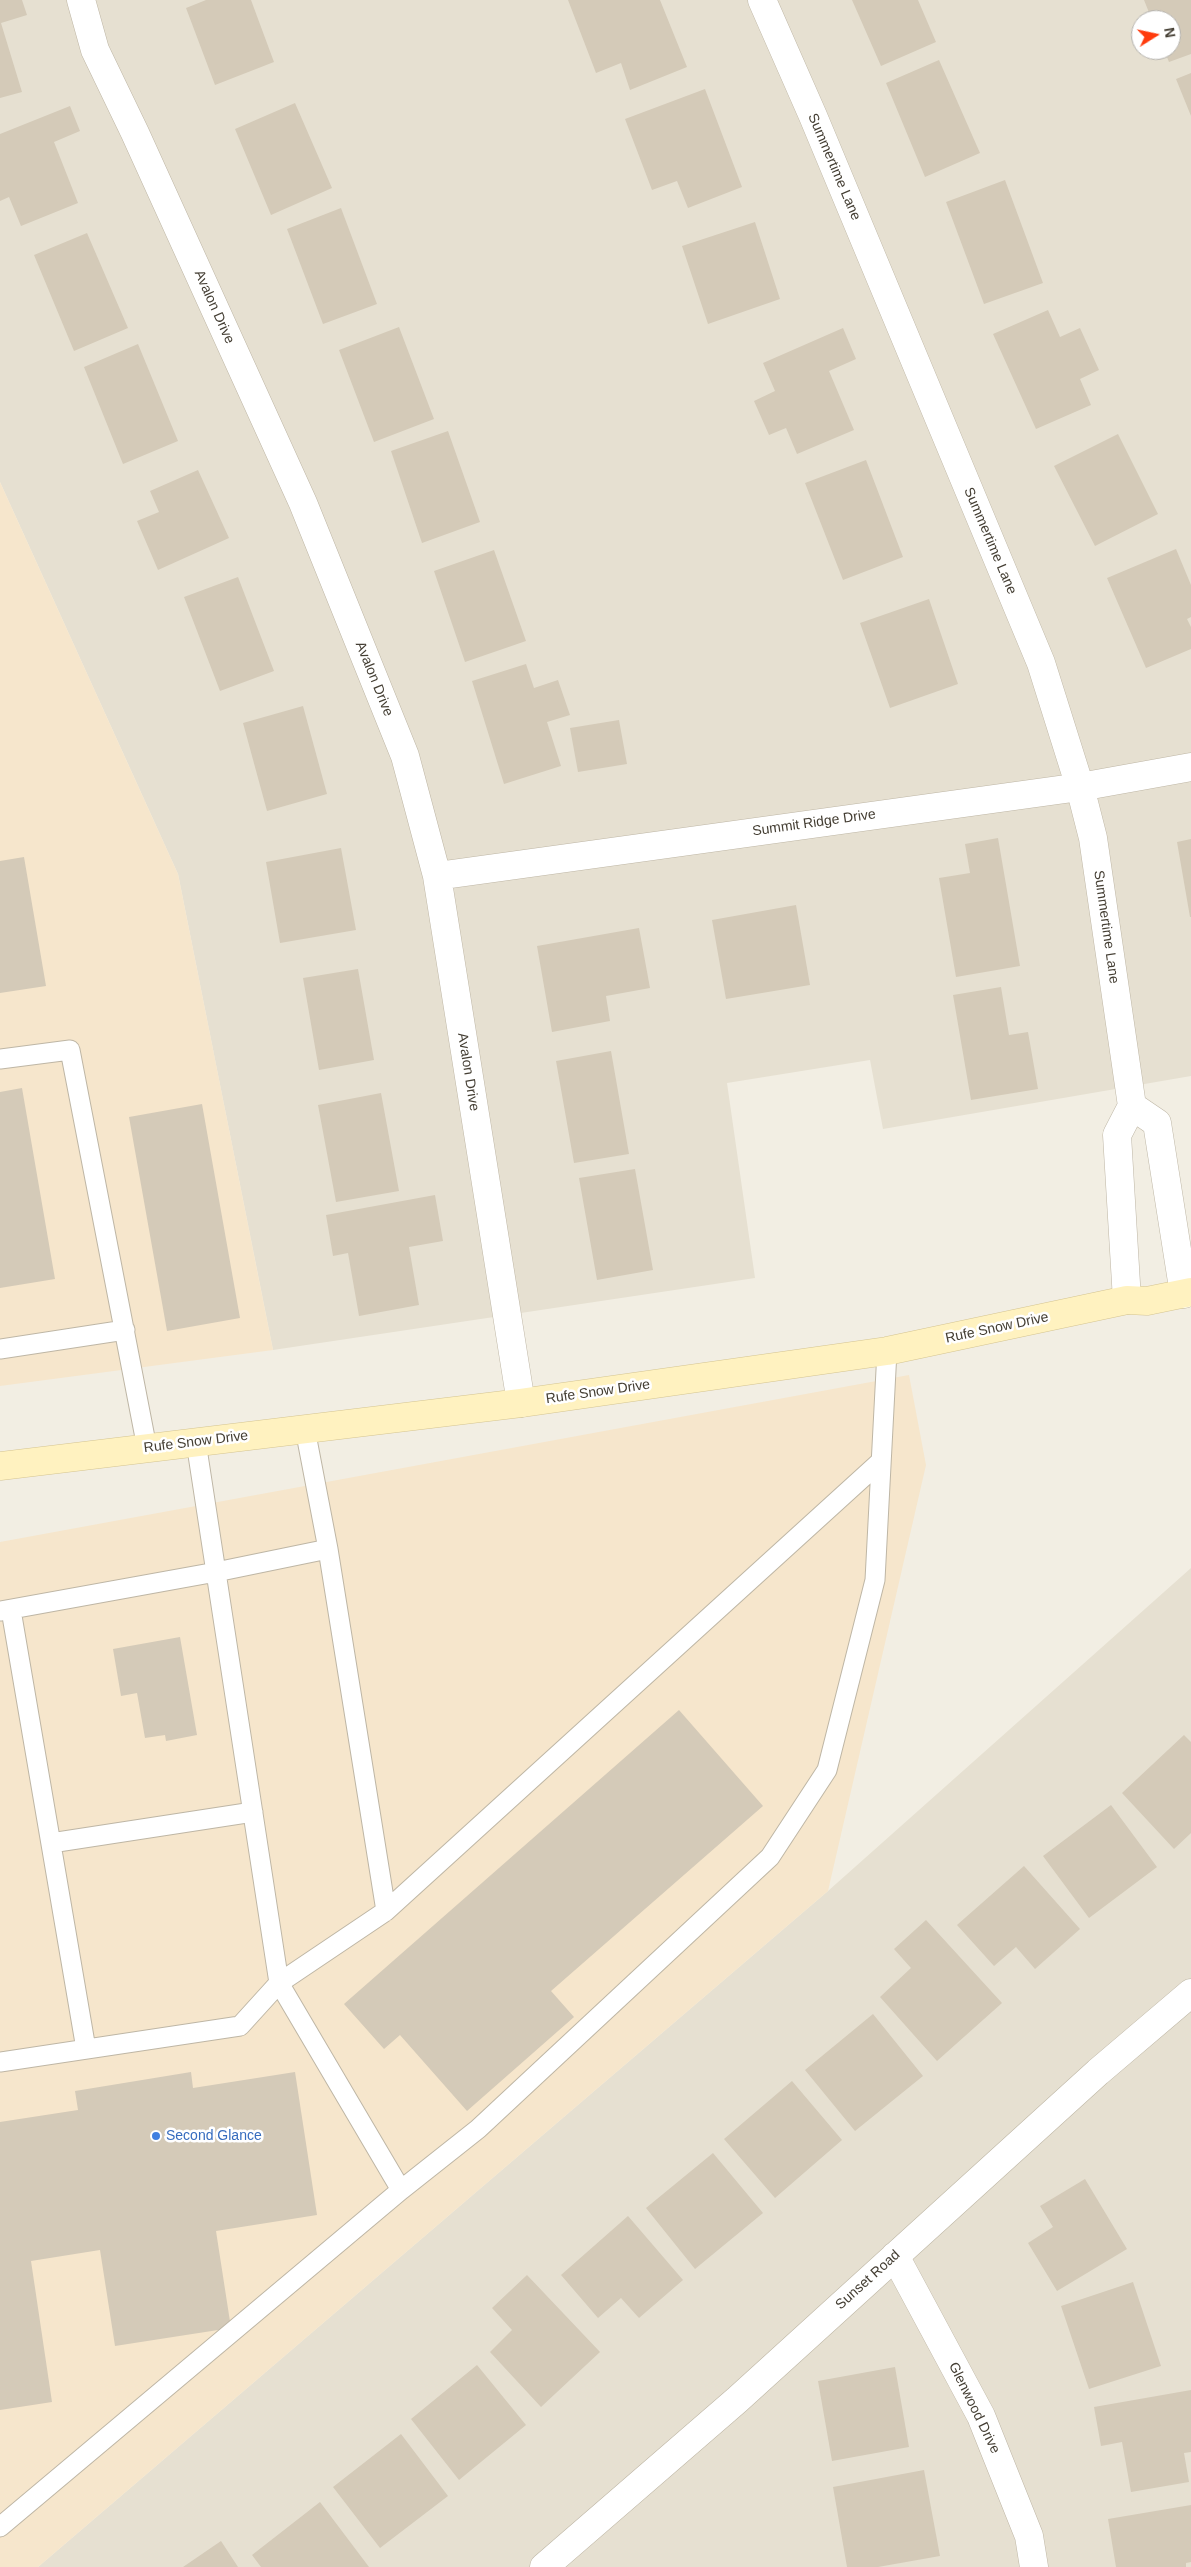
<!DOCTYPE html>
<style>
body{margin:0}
#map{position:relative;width:1191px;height:2567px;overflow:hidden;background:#f2eee3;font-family:Helvetica,sans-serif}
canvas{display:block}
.north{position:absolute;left:1131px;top:10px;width:50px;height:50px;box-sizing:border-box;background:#fff;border:1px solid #b4b2ad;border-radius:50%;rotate:80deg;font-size:14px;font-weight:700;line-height:20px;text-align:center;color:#443e33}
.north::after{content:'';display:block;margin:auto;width:18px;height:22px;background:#ff3b0d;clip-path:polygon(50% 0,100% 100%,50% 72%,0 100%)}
</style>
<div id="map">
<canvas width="1191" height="2567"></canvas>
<div class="north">N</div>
</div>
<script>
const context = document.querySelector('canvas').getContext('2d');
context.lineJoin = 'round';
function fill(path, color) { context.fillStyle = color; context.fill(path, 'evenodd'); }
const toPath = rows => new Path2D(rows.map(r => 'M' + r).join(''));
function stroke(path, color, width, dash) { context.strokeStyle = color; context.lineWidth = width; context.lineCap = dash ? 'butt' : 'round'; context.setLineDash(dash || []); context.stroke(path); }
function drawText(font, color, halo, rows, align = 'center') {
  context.font = font + ' Helvetica,sans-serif'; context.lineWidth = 5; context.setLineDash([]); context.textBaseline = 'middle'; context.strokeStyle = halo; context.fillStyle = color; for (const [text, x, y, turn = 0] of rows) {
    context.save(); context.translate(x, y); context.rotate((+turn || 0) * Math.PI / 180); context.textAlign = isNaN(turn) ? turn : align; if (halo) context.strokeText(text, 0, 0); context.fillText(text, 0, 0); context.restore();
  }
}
const residential = toPath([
 [0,0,1191,0,1191,1076,883,1129,870,1060,727,1083,755,1278,273,1350,178,874,0,482],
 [1141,20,1171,20,1171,50,1141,50],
 [1191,1568,1191,2567,38,2567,828,1891]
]);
const commercial = toPath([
 [0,482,178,874,273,1350,0,1386],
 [909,1375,926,1465,828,1891,38,2567,0,2567,0,1542]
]);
const building = toPath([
 [0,0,22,0,27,15,1,23,22,92,0,98],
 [206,0,251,0,274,62,215,85,186,8],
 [568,0,660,0,687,67,630,90,621,63,596,73],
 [852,0,918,0,936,42,881,66],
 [1144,0,1191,0,1191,54,1169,62,1164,50,1171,50,1171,20,1152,20],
 [939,60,980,153,925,177,886,83],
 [1191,73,1191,116,1176,79],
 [705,89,742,187,688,208,677,181,652,190,625,119],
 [295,103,332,188,271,215,235,129],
 [70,106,80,131,54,142,78,203,21,226,9,197,0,201,0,134],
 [1005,180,1043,283,984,304,946,202],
 [341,208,377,304,323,324,287,229],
 [755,222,780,299,708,324,682,246],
 [87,233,128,328,74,351,34,255],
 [1048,310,1060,337,1080,328,1099,370,1080,379,1091,405,1036,429,993,334],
 [399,327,434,419,374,442,339,350],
 [843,328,856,359,829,371,854,430,797,454,786,428,769,435,754,401,775,391,763,363],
 [138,344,178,441,123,464,84,367],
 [448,431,480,522,422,543,391,451],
 [1118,434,1158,514,1095,546,1054,466],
 [866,460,903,557,843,580,805,483],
 [198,470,229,538,158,570,137,521,159,512,150,491],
 [1176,549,1191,585,1191,617,1187,619,1191,627,1191,649,1146,668,1107,578],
 [494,550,526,641,465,662,434,571],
 [238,577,274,671,220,691,184,597],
 [929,599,958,684,890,708,860,623],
 [526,664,534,688,558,680,570,715,547,722,561,766,504,784,472,681],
 [303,706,327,794,267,811,243,723],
 [619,720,627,764,578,772,570,728],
 [998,838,1020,966,956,977,939,878,970,873,965,844],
 [1191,839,1191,917,1190,917,1177,842],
 [341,848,356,930,280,943,266,862],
 [24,857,46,986,0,993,0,861],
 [796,905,810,985,726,999,712,920],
 [639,928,650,988,606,996,610,1021,552,1032,537,946],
 [358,969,374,1060,319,1070,303,978],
 [1001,987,1009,1035,1028,1032,1038,1089,971,1100,953,995],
 [611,1051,629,1154,574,1163,556,1061],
 [22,1088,55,1279,0,1288,0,1092],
 [381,1093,399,1191,336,1202,318,1105],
 [202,1104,240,1318,167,1331,129,1117],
 [635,1169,653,1270,597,1280,579,1178],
 [435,1195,443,1241,409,1247,419,1305,359,1316,348,1253,333,1256,326,1215],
 [180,1637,197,1735,166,1741,165,1735,145,1738,137,1693,121,1696,113,1649],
 [679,1710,763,1806,551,1991,574,2017,467,2111,400,2035,384,2049,344,2004],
 [1184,1735,1191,1742,1191,1833,1174,1849,1122,1793],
 [1111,1805,1157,1867,1089,1918,1043,1856],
 [1024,1866,1080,1929,1035,1969,1016,1947,994,1966,957,1925],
 [926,1920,1002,2003,937,2061,880,1997,911,1968,894,1949],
 [873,2014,923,2076,855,2131,805,2070],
 [191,2072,193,2088,295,2072,317,2215,216,2231,231,2328,115,2346,100,2250,31,2261,52,2402,0,2410,0,2122,78,2110,75,2091],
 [792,2081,842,2140,775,2198,724,2139],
 [713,2153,763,2213,695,2269,646,2208],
 [1085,2179,1127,2249,1057,2291,1028,2243,1053,2227,1040,2206],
 [628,2216,683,2280,639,2318,621,2298,598,2318,561,2275],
 [527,2275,600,2352,541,2407,490,2352,512,2330,492,2308],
 [1133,2282,1161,2366,1089,2389,1061,2306],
 [477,2365,526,2425,459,2480,411,2419],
 [895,2367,909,2447,832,2461,818,2381],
 [1191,2390,1191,2452,1184,2453,1189,2482,1131,2492,1122,2442,1101,2446,1094,2407],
 [401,2434,448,2496,380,2548,333,2487],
 [924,2470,940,2556,878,2567,847,2567,833,2487],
 [320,2502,369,2567,261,2567,252,2555],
 [1191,2505,1191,2562,1186,2563,1186,2567,1116,2567,1108,2519],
 [221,2541,238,2567,183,2567]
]);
const lane = toPath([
 [0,1059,70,1050,147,1448],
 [0,1349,125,1330],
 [305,1429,328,1549,386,1911],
 [11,1610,86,2049],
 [1,1611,216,1572,328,1549],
 [51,1843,253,1812],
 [0,2062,240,2026,279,1983,386,1911,881,1461],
 [401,2190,478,2129,770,1857,827,1770,875,1580,887,1351],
 [0,2527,401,2190,279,1983,196,1442]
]);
const street = toPath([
 [81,0,95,50,135,133,303,503,405,756,437,876,521,1403],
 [762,0,813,116,1041,663,1080,787,1093,838,1132,1106,1117,1135,1127,1300],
 [437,876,1080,787,1191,767],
 [1132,1106,1157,1123,1184,1294],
 [895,2256,981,2416,1029,2536,1034,2567],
 [544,2567,737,2400,1098,2072,1191,1993]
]);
const secondary = toPath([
 [0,1466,521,1403,887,1351,1127,1300,1147,1301,1191,1292]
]);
const markers = [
 [156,2136,5,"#3f7fe0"]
];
const streetNames = [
 ["Summertime Lane",834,167,67],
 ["Avalon Drive",214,307,66],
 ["Summertime Lane",990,541,67],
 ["Avalon Drive",374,679,68],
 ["Summit Ridge Drive",814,823,-8],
 ["Summertime Lane",1106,927,82],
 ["Avalon Drive",468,1072,81],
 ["Rufe Snow Drive",997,1328,-12],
 ["Rufe Snow Drive",598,1392,-8],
 ["Rufe Snow Drive",196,1442,-7],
 ["Sunset Road",868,2280,-42],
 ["Glenwood Drive",974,2408,64]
];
const shopNames = [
 ["Second Glance",166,2136]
];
fill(residential, '#e6e0d1');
fill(commercial, '#f6e6cc');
fill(building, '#d4cab8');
stroke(lane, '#beb6a5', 21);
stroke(street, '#beb6a5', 29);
stroke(secondary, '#d4c491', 29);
stroke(lane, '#fff', 19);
stroke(street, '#fff', 28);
stroke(secondary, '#fff2c0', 28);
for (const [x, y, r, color] of markers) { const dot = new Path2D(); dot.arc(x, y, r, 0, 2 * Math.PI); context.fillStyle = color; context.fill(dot); stroke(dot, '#fff', 2); }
drawText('14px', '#443e33', '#fff', streetNames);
drawText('14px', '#366cbe', '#fff', shopNames, 'left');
</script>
